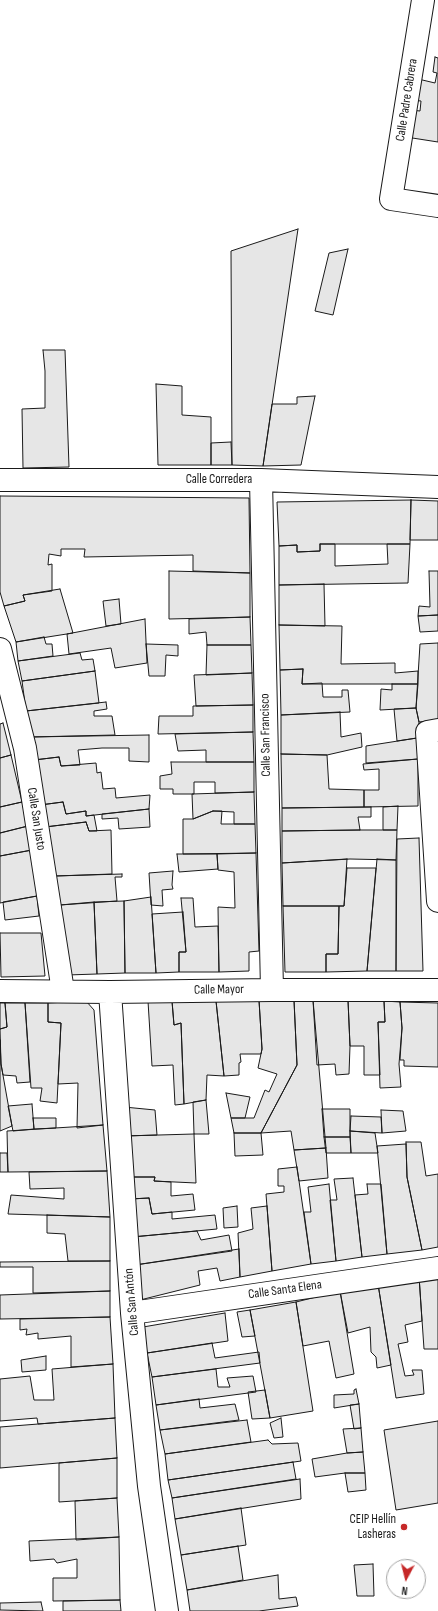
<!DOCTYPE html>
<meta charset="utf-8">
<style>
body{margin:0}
#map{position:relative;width:438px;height:1611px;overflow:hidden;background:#fff;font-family:"Sofia Sans Condensed",sans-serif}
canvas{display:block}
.north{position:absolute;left:386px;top:1559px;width:40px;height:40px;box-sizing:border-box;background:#fff;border:1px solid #a3a3a3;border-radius:50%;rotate:187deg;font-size:11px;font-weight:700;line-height:16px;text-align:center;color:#1a1a1a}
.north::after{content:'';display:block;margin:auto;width:14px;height:18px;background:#c62828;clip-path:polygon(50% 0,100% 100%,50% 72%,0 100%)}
</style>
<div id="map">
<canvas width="438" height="1611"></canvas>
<div class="north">N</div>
</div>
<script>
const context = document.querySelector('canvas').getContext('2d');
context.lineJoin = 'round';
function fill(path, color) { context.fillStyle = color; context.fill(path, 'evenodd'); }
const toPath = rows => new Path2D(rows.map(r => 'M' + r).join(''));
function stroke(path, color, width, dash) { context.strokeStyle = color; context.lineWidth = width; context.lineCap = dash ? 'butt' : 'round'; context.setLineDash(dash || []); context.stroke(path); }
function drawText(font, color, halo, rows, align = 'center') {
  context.font = font + ' "Sofia Sans Condensed",sans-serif'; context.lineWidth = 3; context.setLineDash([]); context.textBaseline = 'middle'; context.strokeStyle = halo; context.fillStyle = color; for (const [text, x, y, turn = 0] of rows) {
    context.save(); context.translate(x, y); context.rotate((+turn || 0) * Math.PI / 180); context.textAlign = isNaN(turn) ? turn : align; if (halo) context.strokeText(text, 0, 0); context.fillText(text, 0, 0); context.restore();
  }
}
const building = toPath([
 [435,57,438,58,438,142,406,137,411,110,420,111,421,101,411,100,414,78,435,83,437,73,433,72,435,57],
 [298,229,263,466,232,465,231,251,298,229],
 [348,249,333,315,315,311,329,253,348,249],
 [43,350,65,350,69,467,23,468,22,409,45,408,45,371,43,350],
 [156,384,182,386,182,415,211,417,211,465,158,465,156,384],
 [315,396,301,465,263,466,272,404,297,404,297,397,315,396],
 [231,442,232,465,211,465,211,443,231,442],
 [0,496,249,498,250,573,193,571,193,555,84,557,85,549,61,549,61,556,49,554,48,565,52,564,52,591,23,595,25,601,4,606,0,592,0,496],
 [411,500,438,501,438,540,410,540,411,500],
 [411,500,410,544,320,544,320,551,297,552,297,545,279,546,277,502,411,500],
 [320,544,335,544,335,566,388,564,387,544,410,544,408,583,279,585,279,546,297,545,297,552,320,551,320,544],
 [169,571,250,573,250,617,169,619,169,571],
 [429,571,438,571,438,615,418,616,419,606,430,607,429,571],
 [324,584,325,626,279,625,279,585,324,584],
 [60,589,73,633,16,642,4,606,25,601,23,595,60,589],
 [119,599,121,624,106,626,103,601,119,599],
 [438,615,438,631,420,632,418,616,438,615],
 [250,617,251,645,207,645,206,632,189,634,189,619,250,617],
 [145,619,147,663,115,668,111,648,69,654,67,634,145,619],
 [279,625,342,626,341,664,395,663,395,673,418,671,418,684,302,684,303,669,280,670,279,625],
 [44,637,46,644,52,644,53,656,18,661,16,642,44,637],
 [438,643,438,720,419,722,416,708,420,644,438,643],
 [146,644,178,645,178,656,166,655,165,676,149,676,146,644],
 [207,645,251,645,252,673,206,675,207,645],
 [80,653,82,660,93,659,95,671,22,681,18,661,80,653],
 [303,669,302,684,322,683,323,697,342,697,342,690,348,690,350,712,281,715,280,670,303,669],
 [95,671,99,703,26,711,22,681,95,671],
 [252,673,253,705,196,706,194,675,252,673],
 [392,684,418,684,416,708,380,710,381,689,392,690,392,684],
 [106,702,107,709,94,711,94,716,112,716,115,735,30,737,26,711,106,702],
 [253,705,253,732,158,734,159,716,193,716,193,706,196,706,253,705],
 [416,708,419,722,417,738,397,741,394,709,416,708],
 [340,712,341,737,361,733,362,747,327,755,281,754,281,715,340,712],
 [3,723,11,755,0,758,0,724,3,723],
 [253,732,254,762,206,762,206,750,178,751,175,734,253,732],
 [149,735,149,762,129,761,129,748,102,748,78,750,80,765,61,766,59,757,34,760,30,737,149,735],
 [417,738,418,759,366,763,366,746,417,738],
 [281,754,327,755,329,789,364,790,364,807,282,808,281,754],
 [11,755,22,802,0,807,0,758,11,755],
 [59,757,61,766,96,763,97,773,101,772,103,789,115,788,116,798,150,795,149,809,86,816,86,811,66,814,63,802,40,805,34,760,59,757],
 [418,759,418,806,364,807,364,790,379,790,379,769,364,770,363,764,418,759],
 [171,762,254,762,254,792,215,793,215,782,194,782,194,794,173,794,173,789,160,789,160,776,172,774,171,762],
 [254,792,255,824,234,824,234,812,213,811,193,819,192,794,254,792],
 [22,802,28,826,0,833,0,807,22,802],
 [63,802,66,814,86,811,86,816,94,815,97,831,89,831,86,822,45,827,40,805,63,802],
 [398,806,397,830,383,830,383,807,398,806],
 [371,807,371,817,358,817,360,830,282,831,282,808,371,807],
 [149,809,150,827,119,829,118,818,102,819,102,814,149,809],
 [213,811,222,811,221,824,255,824,256,853,183,854,183,819,193,819,213,811],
 [86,822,89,831,111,830,112,874,55,876,45,827,86,822],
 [28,826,32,850,0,856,0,833,28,826],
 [360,830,397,830,396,860,350,859,282,863,282,831,360,830],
 [419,838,423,971,396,971,397,839,419,838],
 [32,850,37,896,0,903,0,856,32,850],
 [256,853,259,951,249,952,249,971,219,972,218,907,235,908,234,872,218,870,217,854,256,853],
 [177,854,217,854,218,869,179,872,177,854],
 [347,859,344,906,283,906,282,863,347,859],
 [377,859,396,860,396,971,367,971,377,859],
 [347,868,376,868,367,971,326,972,326,954,338,954,339,906,344,906,347,868],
 [173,871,172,885,173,889,162,890,163,906,151,905,149,873,173,871],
 [122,874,122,877,115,877,117,901,60,905,55,876,122,874],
 [37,896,39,916,5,920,3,902,37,896],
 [151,897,156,973,125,973,124,901,151,897],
 [181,898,193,898,195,927,218,926,219,972,179,972,179,952,186,952,181,898],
 [124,901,125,973,97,974,94,902,124,901],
 [94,902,97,974,67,975,60,905,94,902],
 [283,906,339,906,338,954,326,954,326,972,285,972,283,906],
 [183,912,186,952,179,952,179,972,156,973,152,914,183,912],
 [0,933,41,933,45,976,1,977,0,933],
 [259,1000,294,1000,297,1065,261,1133,234,1133,231,1118,254,1118,265,1090,269,1092,277,1074,258,1068,262,1049,259,1000],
 [259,1000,262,1049,261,1054,240,1054,241,1062,239,1063,239,1075,224,1076,216,1001,259,1000],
 [294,1000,313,1000,326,1148,294,1150,291,1131,261,1133,297,1065,294,1000],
 [313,1000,348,1000,350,1046,349,1074,336,1075,335,1064,317,1065,313,1000],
 [348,1000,384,1001,385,1022,378,1022,380,1075,364,1075,364,1046,350,1046,348,1000],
 [86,1001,94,1010,103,1125,77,1128,78,1083,58,1084,61,1023,48,1022,48,1003,86,1001],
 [148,1001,172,1001,174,1025,181,1023,184,1104,175,1105,173,1065,152,1066,148,1001],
 [172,1001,216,1001,224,1076,207,1075,206,1100,184,1104,181,1023,174,1025,172,1001],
 [384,1001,400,1002,402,1028,399,1064,401,1087,380,1088,378,1022,385,1022,384,1001],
 [400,1002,438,1003,438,1067,404,1066,404,1060,400,1060,402,1028,400,1002],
 [0,1003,5,1003,7,1027,0,1029,0,1003],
 [5,1003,25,1003,30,1082,17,1083,16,1076,3,1075,1,1064,0,1029,7,1027,5,1003],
 [25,1003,48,1003,48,1022,61,1023,57,1103,40,1101,42,1088,31,1088,25,1003],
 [0,1040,1,1064,12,1126,0,1131,0,1040],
 [226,1093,250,1097,245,1118,231,1118,226,1093],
 [206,1100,209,1134,194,1134,193,1102,206,1100],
 [32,1104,34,1129,13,1131,8,1106,32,1104],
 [124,1107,155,1110,157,1135,124,1136,124,1107],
 [322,1109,350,1109,350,1137,324,1137,322,1109],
 [381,1110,403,1111,406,1131,382,1133,381,1110],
 [351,1116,381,1117,382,1133,350,1131,351,1116],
 [33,1118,56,1118,56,1128,34,1129,33,1118],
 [103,1125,107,1171,8,1172,7,1131,103,1125],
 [350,1131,375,1133,378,1153,351,1153,350,1131],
 [234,1133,261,1133,263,1155,235,1156,234,1133],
 [194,1134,196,1183,154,1181,155,1177,127,1177,124,1136,194,1134],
 [324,1137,350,1137,351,1153,326,1153,324,1137],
 [406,1142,421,1142,426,1176,438,1174,438,1247,422,1250,407,1177,406,1142],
 [406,1144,407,1177,422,1250,387,1254,377,1146,406,1144],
 [326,1148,328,1178,299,1181,294,1150,326,1148],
 [0,1153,7,1153,8,1172,0,1172,0,1153],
 [297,1167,311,1264,272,1271,266,1194,284,1192,284,1186,278,1186,278,1169,297,1167],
 [107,1171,110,1217,8,1214,11,1195,64,1199,64,1188,30,1189,29,1172,107,1171],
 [127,1177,155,1177,154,1181,171,1182,171,1196,193,1194,195,1210,152,1214,149,1198,130,1199,127,1177],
 [353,1178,362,1257,336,1261,330,1200,337,1200,334,1179,353,1178],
 [329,1184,336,1261,311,1264,304,1212,311,1212,308,1187,329,1184],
 [367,1184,381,1184,387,1254,362,1257,355,1195,368,1194,367,1184],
 [149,1198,152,1214,172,1212,172,1219,215,1215,217,1229,132,1237,130,1199,149,1198],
 [237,1206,238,1227,224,1228,223,1208,237,1206],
 [267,1206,272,1271,240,1277,238,1233,253,1229,251,1208,267,1206],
 [47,1215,110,1217,110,1261,68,1261,65,1234,47,1233,47,1215],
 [197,1231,201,1240,229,1235,232,1251,135,1265,132,1237,197,1231],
 [239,1249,240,1277,220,1281,217,1268,198,1271,200,1285,140,1300,135,1265,239,1249],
 [110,1261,110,1291,33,1293,33,1267,0,1267,0,1262,110,1261],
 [438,1273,438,1349,424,1349,419,1276,438,1273],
 [419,1276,422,1321,405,1325,408,1342,398,1344,405,1376,414,1375,412,1370,422,1370,424,1394,396,1398,378,1284,419,1276],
 [378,1284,391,1365,377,1368,376,1357,371,1352,370,1327,348,1333,340,1291,378,1284],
 [110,1291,110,1317,0,1319,0,1295,110,1291],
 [340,1291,354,1374,336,1378,329,1341,303,1346,296,1302,340,1291],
 [296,1302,313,1411,270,1418,250,1310,296,1302],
 [250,1310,255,1336,242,1337,237,1312,250,1310],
 [225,1313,228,1341,147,1353,143,1327,225,1313],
 [110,1317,113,1364,71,1367,71,1336,38,1339,38,1333,26,1335,27,1329,20,1330,20,1319,110,1317],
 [212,1343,215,1358,259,1352,260,1363,152,1377,147,1353,212,1343],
 [46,1356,46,1370,22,1372,21,1360,46,1356],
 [113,1364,115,1418,38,1424,37,1418,0,1421,0,1379,30,1376,34,1400,54,1400,52,1369,113,1364],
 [216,1369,218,1387,230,1387,227,1378,253,1376,256,1392,156,1405,152,1377,216,1369],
 [356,1389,359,1404,334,1408,334,1395,354,1394,354,1390,356,1389],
 [265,1390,270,1418,252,1419,248,1392,265,1390],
 [199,1399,200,1408,235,1404,239,1420,160,1430,156,1405,199,1399],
 [359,1404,361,1428,354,1429,350,1405,359,1404],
 [115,1418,117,1458,0,1468,0,1427,115,1418],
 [281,1418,283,1437,274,1438,270,1423,281,1418],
 [247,1420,251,1442,165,1454,160,1430,247,1420],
 [438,1421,438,1503,396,1510,384,1430,438,1421],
 [361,1428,363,1452,347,1453,343,1429,361,1428],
 [268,1440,272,1444,298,1443,301,1461,168,1480,165,1454,268,1440],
 [363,1452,365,1473,345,1473,315,1477,312,1459,347,1453,363,1452],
 [117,1458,117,1498,59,1502,59,1463,117,1458],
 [293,1462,296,1479,172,1498,168,1480,293,1462],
 [345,1473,365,1473,366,1490,348,1492,345,1473],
 [300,1479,301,1499,175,1519,172,1498,300,1479],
 [117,1498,119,1537,76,1540,75,1501,117,1498],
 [241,1508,246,1545,181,1555,175,1519,241,1508],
 [119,1537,120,1600,53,1601,53,1578,77,1578,77,1559,57,1563,54,1559,30,1561,29,1541,119,1537],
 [238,1546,243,1580,187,1590,181,1555,238,1546],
 [373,1564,374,1596,357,1596,354,1565,373,1564],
 [278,1575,279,1599,296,1597,298,1606,259,1611,190,1611,187,1590,278,1575],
 [120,1600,121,1611,63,1611,63,1601,120,1600],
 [41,1602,43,1611,0,1610,0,1603,41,1602]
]);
const minor = toPath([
 [423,0,391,199,438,206],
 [0,480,261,480,438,487],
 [261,480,272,990],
 [0,649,25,748,63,991],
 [438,730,427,732,438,901],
 [0,991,110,992,272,990,438,990],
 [110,992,132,1313,149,1486,167,1611],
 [132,1313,438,1268]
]);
const markers = [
 [404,1527,4,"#c62828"]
];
const streetNames = [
 ["Calle Padre Cabrera",407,100,-81],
 ["Calle Corredera",219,480],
 ["Calle San Francisco",266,735,-91],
 ["Calle San Justo",36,819,81],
 ["Calle Mayor",219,990,-1],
 ["Calle Santa Elena",285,1290,-8],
 ["Calle San Antón",132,1302,-95]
];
const poiNames = [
 ["CEIP Hellín",396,1520],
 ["Lasheras",396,1535]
];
fill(building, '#e6e6e6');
stroke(building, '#1a1a1a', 1);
stroke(minor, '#1a1a1a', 24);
stroke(minor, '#fff', 22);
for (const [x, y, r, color] of markers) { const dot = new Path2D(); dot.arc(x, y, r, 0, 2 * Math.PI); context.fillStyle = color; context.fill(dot); stroke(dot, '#fff', 1.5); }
drawText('13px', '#1a1a1a', '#fff', streetNames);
drawText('13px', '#1a1a1a', '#fff', poiNames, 'right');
</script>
